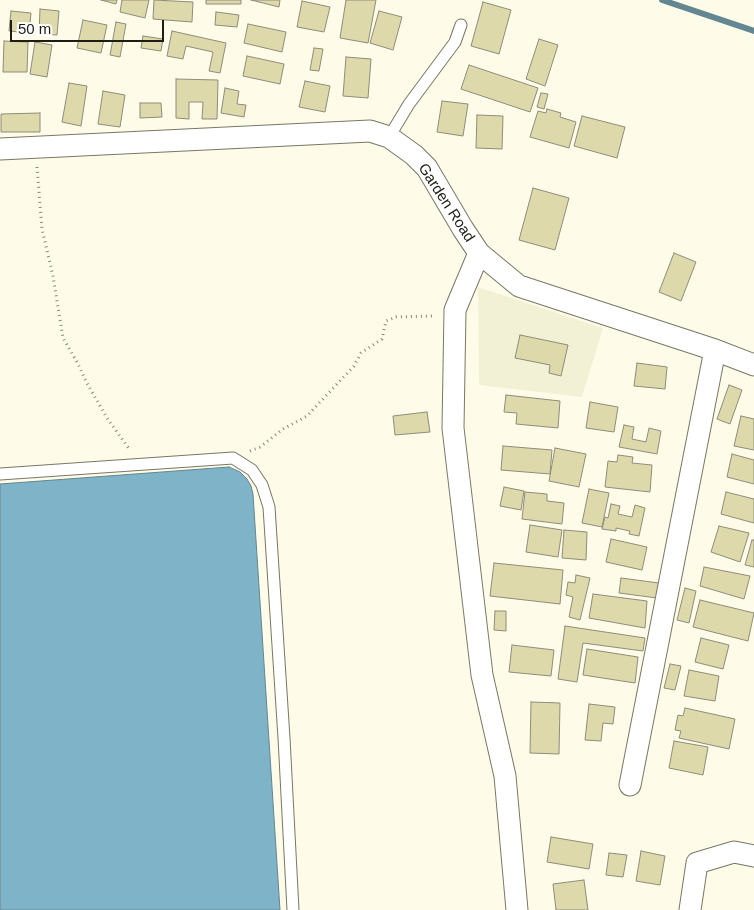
<!DOCTYPE html>
<style>
body{margin:0}
#map{position:relative;width:754px;height:910px;overflow:hidden;background:#fefce8;font-family:Helvetica,sans-serif}
canvas{display:block}
.scale{position:absolute;left:10px;top:20px;width:154px;height:22px;box-sizing:border-box;border:2px solid #1d1c15;border-top:0;padding-left:6px;font-size:15px;line-height:18px;white-space:nowrap;color:#1d1c15;-webkit-text-stroke:4px #fff;paint-order:stroke}
</style>
<div id="map">
<canvas width="754" height="910"></canvas>
<div class="scale">50 m</div>
</div>
<script>
const context = document.querySelector('canvas').getContext('2d');
context.lineJoin = 'round';
function fill(path, color) { context.fillStyle = color; context.fill(path, 'evenodd'); }
const toPath = rows => new Path2D(rows.map(r => 'M' + r).join(''));
function stroke(path, color, width, dash) { context.strokeStyle = color; context.lineWidth = width; context.lineCap = dash ? 'butt' : 'round'; context.setLineDash(dash || []); context.stroke(path); }
function drawText(font, color, halo, rows, align = 'center') {
  context.font = font + ' Helvetica,sans-serif'; context.lineWidth = 5; context.setLineDash([]); context.textBaseline = 'middle'; context.strokeStyle = halo; context.fillStyle = color; for (const [text, x, y, turn = 0] of rows) {
    context.save(); context.translate(x, y); context.rotate((+turn || 0) * Math.PI / 180); context.textAlign = isNaN(turn) ? turn : align; if (halo) context.strokeText(text, 0, 0); context.fillText(text, 0, 0); context.restore();
  }
}
const built = toPath([
 [478,287,603,328,582,397,479,385]
]);
const water = toPath([
 [229,467,240,472,247,479,251,486,253,494,280,910,0,910,0,484,229,467]
]);
const stream = toPath([
 [662,0,754,31]
]);
const building = toPath([
 [101,0,117,0,116,4,101,0],
 [122,0,149,0,145,18,120,12,122,0],
 [154,0,193,2,192,22,153,19,154,0],
 [206,0,241,0,241,4,206,4,206,0],
 [251,0,280,0,279,7,251,0],
 [346,0,376,0,368,43,340,38,346,0],
 [302,1,330,7,324,32,297,27,302,1],
 [483,2,511,10,499,54,471,46,483,2],
 [40,9,59,11,57,35,39,34,40,9],
 [11,11,31,13,29,33,9,31,11,11],
 [379,11,402,17,393,50,370,43,379,11],
 [216,12,239,15,237,27,215,25,216,12],
 [83,20,107,25,101,53,77,48,83,20],
 [116,22,126,24,120,57,110,55,116,22],
 [248,24,286,32,282,52,244,43,248,24],
 [172,31,226,43,220,73,209,71,213,52,186,46,183,59,167,56,172,31],
 [143,36,163,39,161,51,141,48,143,36],
 [539,39,558,45,545,86,526,79,539,39],
 [4,41,28,42,27,72,3,72,4,41],
 [35,42,52,45,47,77,30,74,35,42],
 [314,48,323,49,319,71,310,70,314,48],
 [247,56,284,64,280,84,243,76,247,56],
 [346,57,371,59,368,98,343,96,346,57],
 [469,65,538,88,530,112,461,89,469,65],
 [176,79,218,80,217,119,202,119,203,102,189,102,189,119,176,118,176,79],
 [305,81,330,86,325,112,299,107,305,81],
 [69,83,87,86,81,126,62,122,69,83],
 [225,88,239,91,237,104,246,105,244,117,221,113,225,88],
 [103,91,125,95,120,127,98,124,103,91],
 [541,93,548,94,544,109,537,107,541,93],
 [442,101,468,104,463,136,437,132,442,101],
 [140,103,161,103,162,117,140,118,140,103],
 [547,109,561,113,560,117,576,122,569,148,530,137,538,111,546,113,547,109],
 [40,113,40,132,1,132,1,114,40,113],
 [477,115,503,116,502,149,476,148,477,115],
 [582,116,625,127,617,158,574,146,582,116],
 [533,188,569,198,555,250,519,240,533,188],
 [674,253,696,262,681,301,659,292,674,253],
 [520,335,568,345,561,376,549,373,550,365,515,358,520,335],
 [637,363,667,367,665,389,634,386,637,363],
 [729,385,742,390,730,424,717,419,729,385],
 [506,395,560,401,558,428,516,424,517,413,504,412,506,395],
 [590,402,618,407,614,432,586,428,590,402],
 [427,412,430,432,395,435,393,416,427,412],
 [741,416,754,419,754,450,734,446,741,416],
 [624,425,634,427,632,439,646,442,649,428,661,431,657,454,619,447,624,425],
 [503,446,552,450,550,474,501,470,503,446],
 [555,448,586,454,579,487,549,481,555,448],
 [732,454,754,460,754,484,727,477,732,454],
 [618,455,633,457,632,463,652,465,650,492,605,487,608,461,617,462,618,455],
 [504,487,524,491,521,510,500,506,504,487],
 [589,489,609,493,602,527,582,523,589,489],
 [525,492,547,494,547,501,564,503,562,524,522,519,525,492],
 [726,492,754,499,754,523,721,514,726,492],
 [611,504,620,506,618,514,632,517,635,505,645,508,639,536,629,534,630,531,616,528,616,531,602,529,605,517,608,518,611,504],
 [530,525,562,530,558,557,526,552,530,525],
 [719,526,749,533,740,562,711,552,719,526],
 [564,530,587,532,586,560,562,558,564,530],
 [611,539,647,547,642,570,606,562,611,539],
 [752,540,754,540,754,567,745,565,752,540],
 [494,563,563,570,560,604,490,596,494,563],
 [704,567,750,576,744,599,700,586,704,567],
 [576,575,590,578,580,620,569,617,573,597,566,595,568,582,575,583,576,575],
 [621,578,659,583,657,598,619,593,621,578],
 [685,588,696,591,689,623,677,620,685,588],
 [593,594,647,601,645,628,589,618,593,594],
 [700,600,754,613,748,641,693,627,700,600],
 [495,611,506,611,506,631,494,630,495,611],
 [565,626,645,638,643,651,583,643,577,682,558,679,565,626],
 [701,638,729,645,723,669,695,662,701,638],
 [512,645,554,650,551,676,509,672,512,645],
 [587,649,638,657,635,683,583,675,587,649],
 [670,664,681,666,675,690,664,688,670,664],
 [689,670,719,676,715,701,684,696,689,670],
 [531,702,560,703,559,754,530,753,531,702],
 [589,704,615,707,613,724,603,723,601,741,585,740,589,704],
 [685,708,735,719,729,749,679,738,681,731,675,730,678,715,683,716,685,708],
 [674,741,708,747,703,775,669,768,674,741],
 [551,837,593,844,589,869,547,862,551,837],
 [641,851,665,856,660,885,636,881,641,851],
 [609,853,627,855,623,877,606,875,609,853],
 [584,880,588,910,556,910,553,884,584,880]
]);
const path = toPath([
 [37,167,42,229,53,276,63,338,77,362,88,385,107,418,130,450],
 [250,451,260,447,283,429,307,416,354,366,361,353,382,339,386,321,396,317,435,316]
]);
const service = toPath([
 [389,137,409,104,455,42,461,25],
 [0,474,233,458,252,470,262,485,269,507,284,738,293,910]
]);
const minor = toPath([
 [0,149,370,131,389,137,414,155,427,168,463,229,479,253,519,286,715,350,754,365],
 [479,253,455,310,453,428,482,675,505,776,517,910],
 [630,785,715,350],
 [690,910,697,863,734,852,754,856]
]);
const streetNames = [
 ["Garden Road",446,203,57]
];
fill(built, '#f3f1d5');
fill(water, '#7fb3c7');
stroke(water, '#628692', 1);
stroke(stream, '#628692', 6);
fill(building, '#ded9aa');
stroke(building, '#8e8c7a', 1);
stroke(service, '#797765', 13);
stroke(minor, '#797765', 23);
stroke(path, '#89877a', 3, [1, 4]);
stroke(service, '#fff', 11);
stroke(minor, '#fff', 21);
drawText('15px', '#1d1c15', '#fff', streetNames);
</script>
